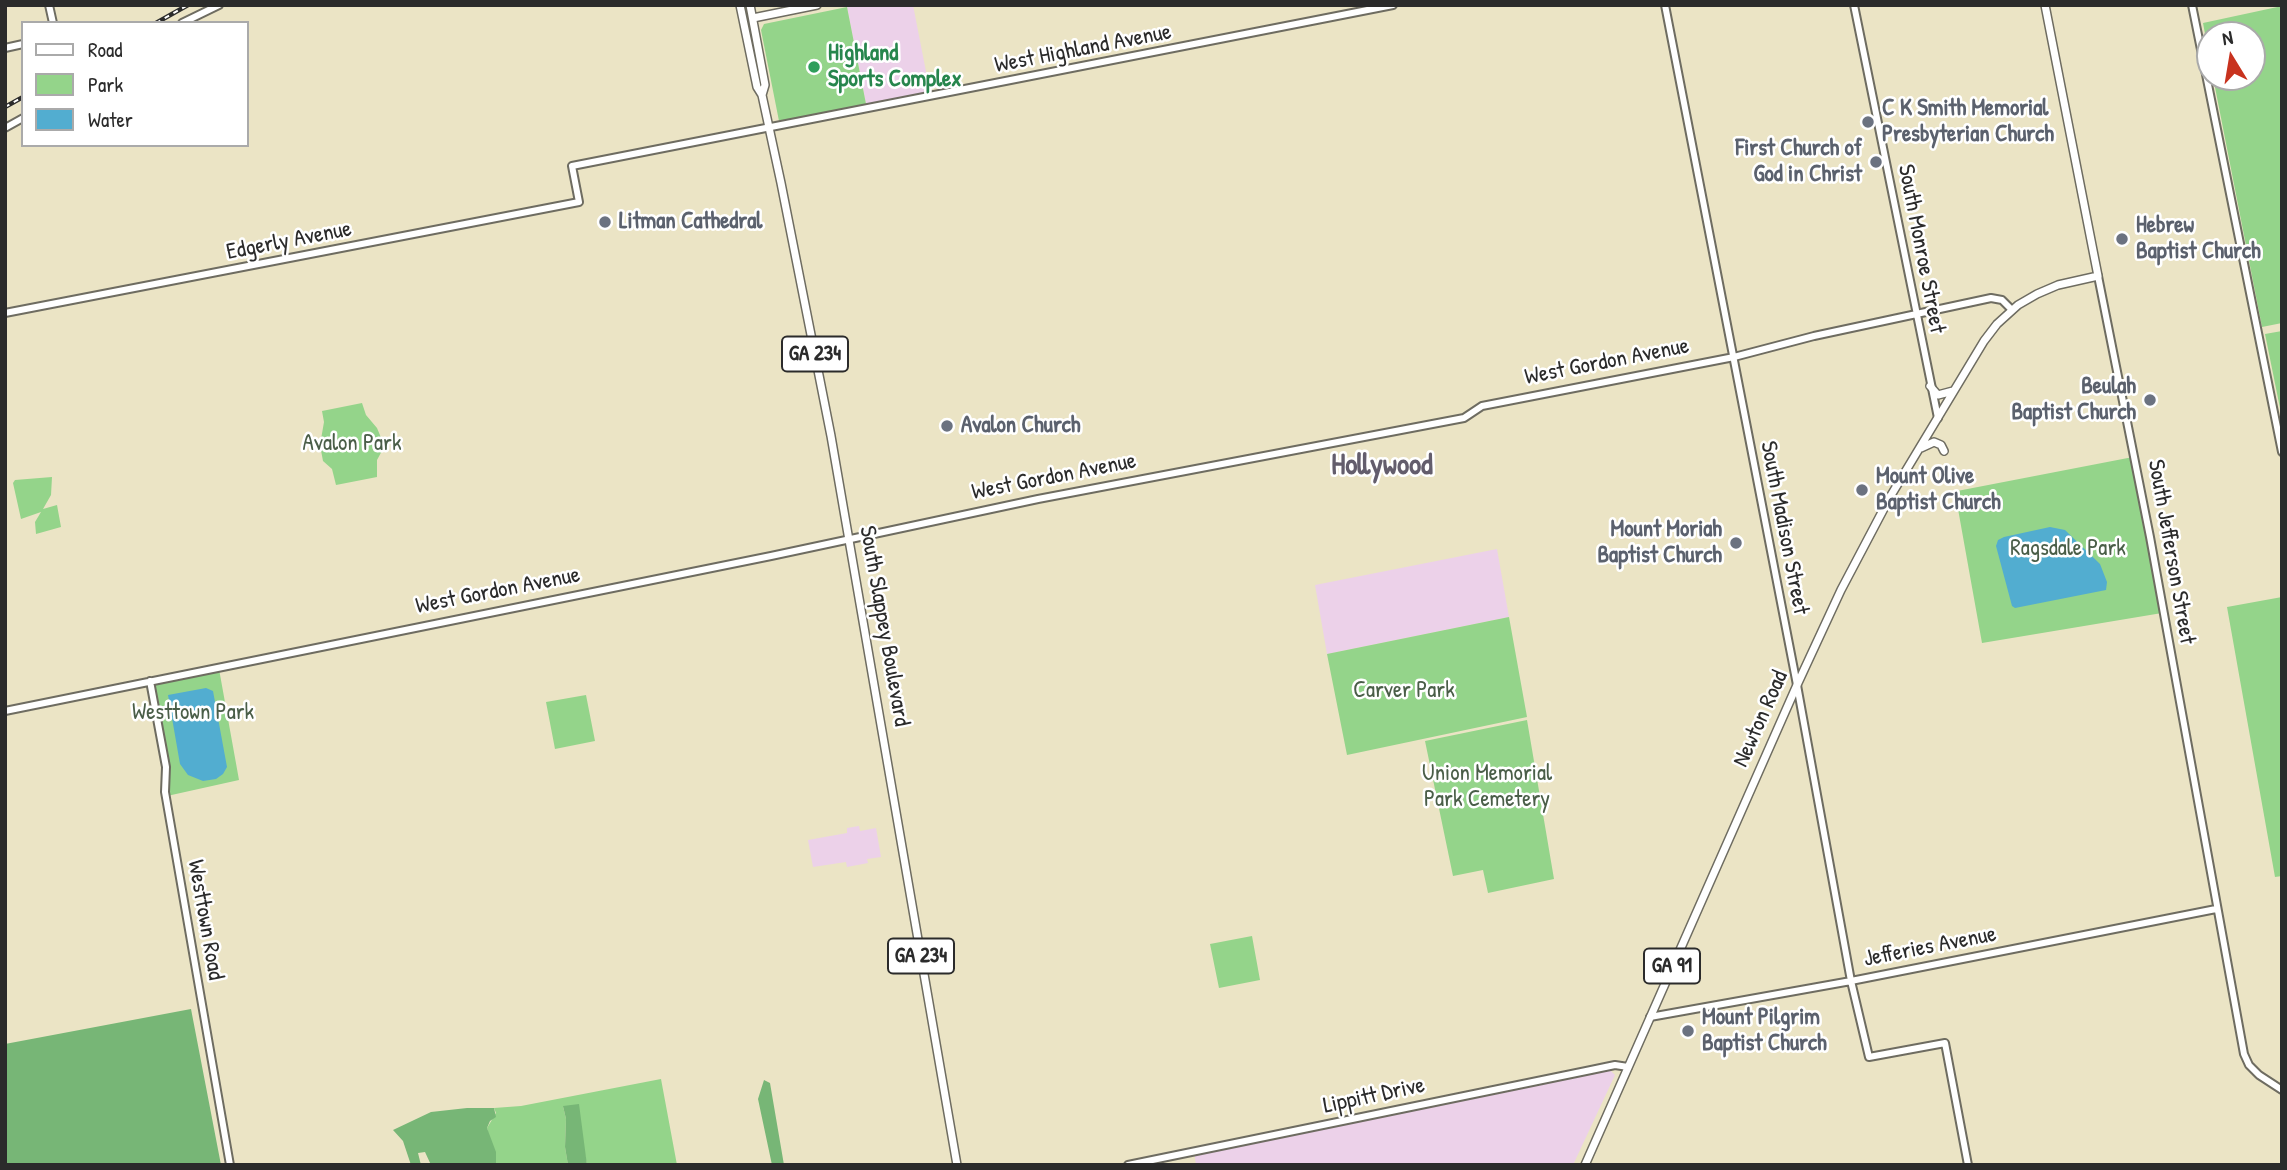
<!DOCTYPE html>
<style>
body{margin:0}
#map{position:relative;width:2287px;height:1170px;overflow:hidden;background:#ebe4c5;font-family:"Patrick Hand",sans-serif}
canvas{display:block}
.frame{position:absolute;inset:0;border:7px solid #2b2b2b;pointer-events:none}
.legend{position:absolute;left:21px;top:21px;width:228px;height:126px;box-sizing:border-box;background:#fff;border:2px solid #aaa;margin:0;padding:9px 12px;list-style:none;font-size:21px;color:#2b2b2b}
.legend li{display:flex;align-items:center;gap:14px;height:35px}
.legend b{width:35px;border:2px solid #aaa}
.north{position:absolute;left:2196px;top:21px;width:70px;height:70px;box-sizing:border-box;background:#fff;border:2px solid #aaa;border-radius:50%;rotate:349deg;font-size:19px;font-weight:700;line-height:28px;text-align:center;color:#2b2b2b}
.north::after{content:'';display:block;margin:auto;width:24px;height:32px;background:#c8321e;clip-path:polygon(50% 0,100% 100%,50% 72%,0 100%)}
</style>
<div id="map">
<canvas width="2287" height="1170"></canvas>
<div class="frame"></div>
<ul class="legend">
<li><b style="height:9px;background:#fff"></b>Road</li>
<li><b style="height:19px;background:#94d48a"></b>Park</li>
<li><b style="height:19px;background:#52add0"></b>Water</li>
</ul>
<div class="north">N</div>
</div>
<script>
const context = document.querySelector('canvas').getContext('2d');
context.lineJoin = 'round';
function fill(path, color) { context.fillStyle = color; context.fill(path, 'evenodd'); }
const toPath = rows => new Path2D(rows.map(r => 'M' + r).join(''));
function stroke(path, color, width, dash) { context.strokeStyle = color; context.lineWidth = width; context.lineCap = dash ? 'butt' : 'round'; context.setLineDash(dash || []); context.stroke(path); }
function drawText(font, color, halo, rows, align = 'center') {
  context.font = font + ' "Patrick Hand",sans-serif'; context.lineWidth = 5; context.setLineDash([]); context.textBaseline = 'middle'; context.strokeStyle = halo; context.fillStyle = color; for (const [text, x, y, turn = 0] of rows) {
    context.save(); context.translate(x, y); context.rotate((+turn || 0) * Math.PI / 180); context.textAlign = isNaN(turn) ? turn : align; if (halo) context.strokeText(text, 0, 0); context.fillText(text, 0, 0); context.restore();
  }
}
const built = toPath([
 [857,5,913,5,930,92,866,104,847,7],
 [1497,549,1509,617,1327,654,1315,585],
 [859,826,860,831,876,828,881,857,867,859,868,863,847,867,846,862,813,867,808,840,847,833,847,828],
 [1610,1070,1615,1075,1573,1165,1196,1165,1194,1151]
]);
const green = toPath([
 [2282,6,2282,323,2262,327,2213,77,2252,77,2252,35,2210,35,2210,61,2203,23],
 [847,7,866,104,779,121,761,30,764,24],
 [2282,331,2282,418,2265,334],
 [362,403,366,415,377,428,382,440,383,449,377,460,377,477,336,485,332,469,323,461,320,445,324,422,322,411],
 [2133,457,2162,613,1982,643,1958,509,1952,492],
 [52,477,51,495,43,509,57,505,61,527,36,534,35,522,41,512,21,519,13,483,15,480],
 [2282,597,2282,876,2275,877,2227,607],
 [1509,617,1527,717,1347,755,1327,654],
 [219,669,239,780,167,796,152,683],
 [586,695,595,741,555,749,546,702],
 [1527,720,1554,879,1488,893,1483,870,1453,876,1425,741],
 [1252,936,1260,980,1219,988,1210,944],
 [661,1079,677,1165,587,1165,584,1150,563,1106,566,1119,565,1147,568,1165,496,1165,487,1128,496,1113,494,1108,521,1106]
]);
const forest = toPath([
 [191,1009,221,1165,5,1165,5,1044],
 [764,1080,770,1083,784,1165,772,1165,758,1099],
 [579,1104,587,1165,568,1165,565,1147,566,1119,563,1106],
 [467,1108,494,1108,496,1117,490,1121,487,1128,496,1152,496,1165,431,1165,425,1152,418,1153,421,1165,411,1165,403,1141,393,1130,431,1112]
]);
const water = toPath([
 [2050,527,2065,530,2100,564,2107,582,2106,590,2015,608,2012,606,1996,546,1998,540,2004,537],
 [206,688,213,691,227,767,223,774,216,779,203,781,188,775,180,764,168,695]
]);
const secondary = toPath([
 [49,5,53,23],
 [1665,5,1797,685,1851,981,1869,1057,1945,1043,1968,1165],
 [1854,5,1938,418],
 [2192,5,2282,452],
 [182,23,219,5],
 [5,48,23,44],
 [5,128,23,118],
 [2098,276,2150,537,2244,1054,2249,1065,2259,1075,2282,1090],
 [5,313,579,202,572,166,1393,5],
 [150,681,166,767,165,792,230,1165],
 [5,711,771,556,1038,499,1464,418,1482,406,1734,357,1814,336,1991,298,2002,300,2012,310],
 [1650,1017,1851,981,2216,909],
 [1128,1165,1591,1070,1615,1065,1628,1067]
]);
const primary = toPath([
 [740,5,757,87,762,95,781,183,831,436,957,1165],
 [750,5,765,85,762,95],
 [753,18,817,5],
 [1930,386,1938,395,1953,391],
 [1921,448,1934,442,1941,445,1944,451],
 [1585,1165,1797,685,1841,590,1890,497,1984,341,1997,324,2018,305,2037,294,2058,285,2098,276,2045,5]
]);
const rail = toPath([
 [156,23,188,5],
 [5,107,23,97]
]);
const markers = [
 [814,67,7,"#2e9e5b"],
 [1868,122,7,"#6b7280"],
 [1876,162,7,"#6b7280"],
 [605,222,7,"#6b7280"],
 [2122,239,7,"#6b7280"],
 [2150,400,7,"#6b7280"],
 [947,426,7,"#6b7280"],
 [1862,490,7,"#6b7280"],
 [1736,543,7,"#6b7280"],
 [1688,1031,7,"#6b7280"]
];
const shields = [
 [815,354,66],
 [921,956,66],
 [1672,966,56]
];
const shieldNames = [
 ["GA 234",815,354],
 ["GA 234",921,956],
 ["GA 91",1672,966]
];
const streetNames = [
 ["West Highland Avenue",1083,49,-11],
 ["Edgerly Avenue",289,241,-11],
 ["South Monroe Street",1921,249,79],
 ["West Gordon Avenue",1607,362,-11],
 ["West Gordon Avenue",1054,477,-11],
 ["South Madison Street",1784,528,79],
 ["South Jefferson Street",2171,552,80],
 ["West Gordon Avenue",498,591,-11],
 ["South Slappey Boulevard",884,626,80],
 ["Newton Road",1761,719,-66],
 ["Westtown Road",205,920,80],
 ["Jefferies Avenue",1930,947,-11],
 ["Lippitt Drive",1374,1096,-12]
];
const leisureNames = [
 ["Highland",828,54],
 ["Sports Complex",828,80]
];
const worshipNames = [
 ["C K Smith Memorial",1882,109],
 ["Presbyterian Church",1882,135],
 ["First Church of",1862,149,"right"],
 ["God in Christ",1862,175,"right"],
 ["Litman Cathedral",619,222],
 ["Hebrew",2136,226],
 ["Baptist Church",2136,252],
 ["Beulah",2136,387,"right"],
 ["Baptist Church",2136,413,"right"],
 ["Avalon Church",961,426],
 ["Mount Olive",1876,477],
 ["Baptist Church",1876,503],
 ["Mount Moriah",1722,530,"right"],
 ["Baptist Church",1722,556,"right"],
 ["Mount Pilgrim",1702,1018],
 ["Baptist Church",1702,1044]
];
const parkNames = [
 ["Avalon Park",352,444],
 ["Ragsdale Park",2068,549],
 ["Carver Park",1404,691],
 ["Westtown Park",193,713],
 ["Union Memorial",1487,774],
 ["Park Cemetery",1487,800]
];
const districtNames = [
 ["Hollywood",1382,466]
];
fill(built, '#ecd1e9');
fill(green, '#94d48a');
fill(forest, '#77b676');
fill(water, '#52add0');
stroke(secondary, '#6e6c61', 10);
stroke(primary, '#6e6c61', 10);
stroke(secondary, '#fff', 6);
stroke(primary, '#fff', 7);
stroke(rail, '#2b2b2b', 4.5);
stroke(rail, '#fff', 2, [5]);
for (const [x, y, r, color] of markers) { const dot = new Path2D(); dot.arc(x, y, r, 0, 2 * Math.PI); context.fillStyle = color; context.fill(dot); stroke(dot, '#fff', 2.5); }
for (const [x, y, w] of shields) { const box = new Path2D(); box.roundRect(x - w / 2, y - 17.5, w, 35, 5); context.fillStyle = '#fff'; context.fill(box); stroke(box, '#2b2b2b', 2); }
drawText('bold 21px', '#2b2b2b', null, shieldNames);
drawText('23px', '#2b2b2b', '#fff', streetNames);
drawText('bold 23px', '#27864d', '#fff', leisureNames, 'left');
drawText('bold 23px', '#5b616d', '#fff', worshipNames, 'left');
drawText('23px', '#4a5e48', '#fff', parkNames);
drawText('bold 30px', '#635d6c', '#fff', districtNames);
</script>
